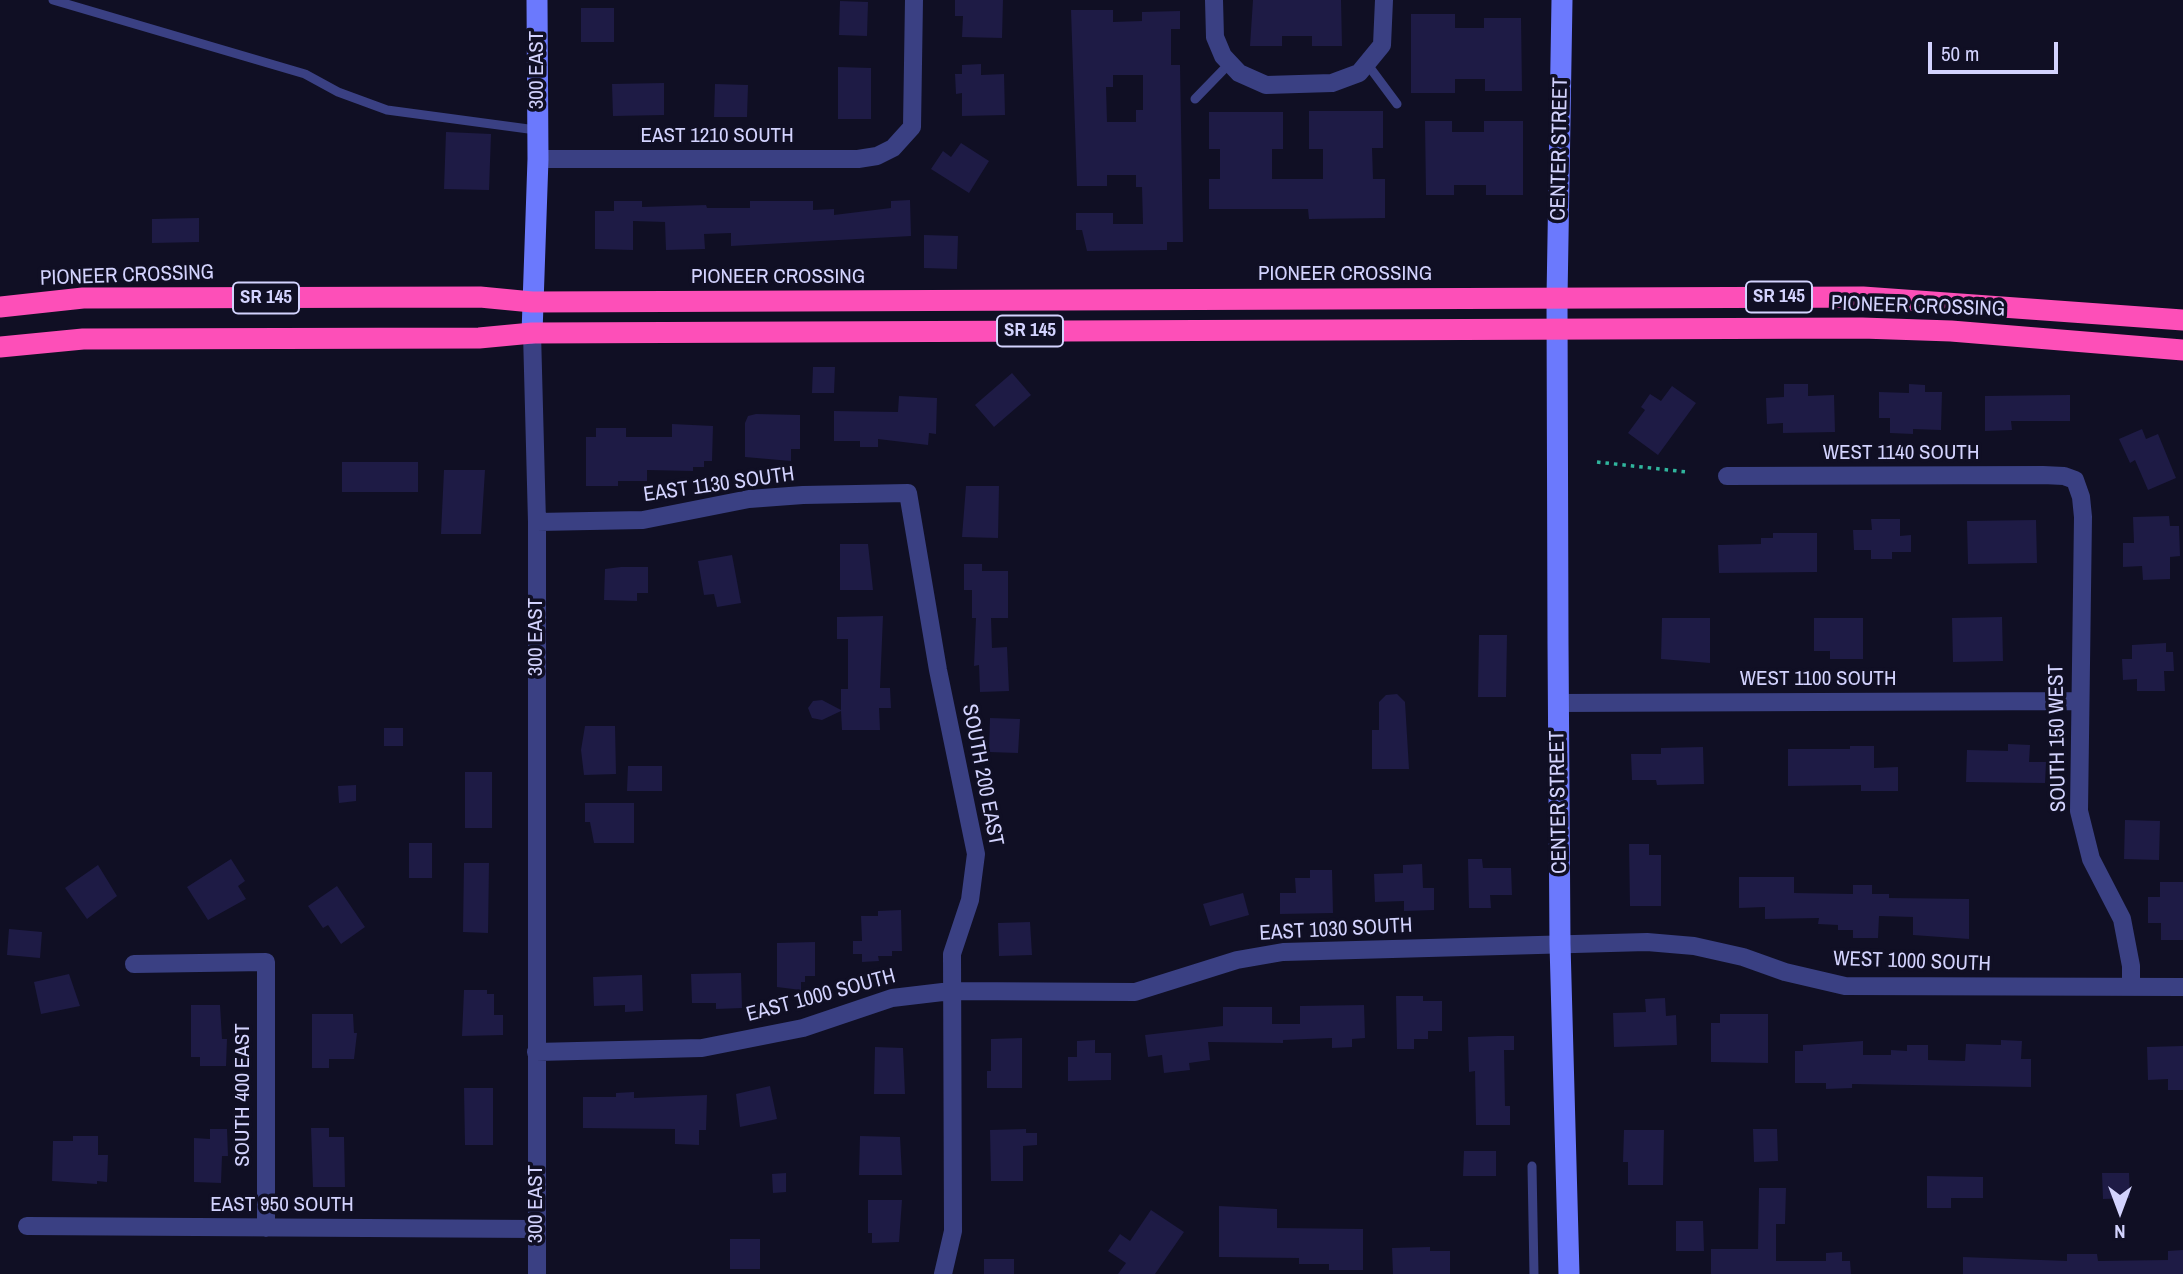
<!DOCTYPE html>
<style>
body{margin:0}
#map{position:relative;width:2183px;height:1274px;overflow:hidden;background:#100f24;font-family:"Archivo Narrow",sans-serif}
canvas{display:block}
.north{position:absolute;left:2085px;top:1176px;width:70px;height:70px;-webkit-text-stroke:5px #100f24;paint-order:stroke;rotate:180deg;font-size:19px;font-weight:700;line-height:28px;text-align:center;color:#d3d3fe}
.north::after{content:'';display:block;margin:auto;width:24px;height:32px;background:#d3d3fe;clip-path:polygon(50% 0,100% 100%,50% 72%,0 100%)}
.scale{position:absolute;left:1928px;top:42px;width:130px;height:32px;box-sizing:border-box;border:4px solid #d3d3fe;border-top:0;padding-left:9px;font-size:21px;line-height:24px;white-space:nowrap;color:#d3d3fe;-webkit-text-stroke:5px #100f24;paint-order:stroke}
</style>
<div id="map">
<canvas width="2183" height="1274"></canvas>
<div class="north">N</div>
<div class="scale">50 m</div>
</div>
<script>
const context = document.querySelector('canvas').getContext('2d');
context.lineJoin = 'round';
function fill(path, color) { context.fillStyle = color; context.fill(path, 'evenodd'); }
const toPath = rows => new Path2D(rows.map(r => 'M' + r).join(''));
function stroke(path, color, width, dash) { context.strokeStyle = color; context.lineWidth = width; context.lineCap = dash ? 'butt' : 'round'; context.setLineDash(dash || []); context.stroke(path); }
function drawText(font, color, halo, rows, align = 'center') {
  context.font = font + ' "Archivo Narrow",sans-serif'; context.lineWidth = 7; context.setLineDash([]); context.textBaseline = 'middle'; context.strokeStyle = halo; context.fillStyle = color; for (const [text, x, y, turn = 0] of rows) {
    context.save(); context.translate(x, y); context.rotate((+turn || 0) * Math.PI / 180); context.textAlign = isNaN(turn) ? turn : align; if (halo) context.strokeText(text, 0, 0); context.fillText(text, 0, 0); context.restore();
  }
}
const building = toPath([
 [955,0,1003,0,1002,38,962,37,963,16,955,16],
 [1253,0,1341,0,1342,46,1312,46,1312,36,1282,36,1282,46,1250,46],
 [840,1,868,2,867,36,839,35],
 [581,8,614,8,614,42,581,42],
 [1071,10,1113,10,1113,22,1142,21,1142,12,1180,11,1180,29,1171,29,1171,65,1180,65,1183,242,1167,242,1167,250,1087,251,1082,230,1076,230,1076,213,1113,213,1113,224,1143,224,1142,187,1136,187,1136,175,1107,175,1107,186,1077,186],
 [1113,75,1143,75,1143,110,1136,110,1136,122,1107,122,1106,87,1113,87],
 [1411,14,1455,14,1455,28,1484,28,1484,18,1521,18,1522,91,1485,91,1485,79,1455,79,1455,93,1411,93],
 [981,64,981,75,1004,74,1005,115,962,116,962,93,956,94,955,74,962,74,962,65],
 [838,67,871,68,871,119,838,119],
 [664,83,664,115,613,116,612,84],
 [715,84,748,85,747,117,714,117],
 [1309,111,1383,111,1383,148,1372,148,1373,179,1385,179,1385,218,1309,219,1308,209,1209,209,1209,179,1220,179,1220,149,1209,149,1209,112,1283,112,1283,149,1272,149,1272,179,1323,179,1323,149,1309,149],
 [1425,121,1452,121,1452,132,1484,132,1484,121,1523,121,1523,195,1486,195,1486,185,1454,185,1454,195,1426,195],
 [446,132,491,134,489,190,444,189],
 [961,143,989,161,969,193,931,169,943,151,951,157],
 [910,200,911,236,731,246,731,233,704,234,705,249,666,250,665,222,633,221,633,250,595,249,595,211,614,211,614,201,642,201,642,207,706,205,707,208,750,208,750,201,813,201,813,210,834,209,834,215,891,208,891,201],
 [199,218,199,242,152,243,152,219],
 [924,235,958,236,957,269,924,268],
 [813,367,835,367,834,393,812,393],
 [1012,373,1031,395,994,427,975,405],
 [1784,384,1808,384,1808,396,1834,395,1835,432,1783,433,1783,423,1767,424,1766,398,1784,397],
 [1909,384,1925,385,1925,392,1942,392,1941,430,1913,429,1913,434,1890,433,1890,418,1879,418,1879,392,1909,393],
 [1672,386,1696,403,1658,455,1628,433,1645,410,1641,407,1650,394,1661,401],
 [2070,395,2070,421,2011,421,2012,430,1985,431,1985,396],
 [899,396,937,398,936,434,929,433,928,445,878,439,878,447,860,447,860,441,834,441,834,411,898,412],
 [756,414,800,415,800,449,791,449,791,461,745,457,745,423,748,416],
 [672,424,713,426,712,461,704,461,704,467,693,467,693,471,647,470,647,481,618,481,618,486,586,486,586,437,596,437,596,428,626,428,626,437,672,437],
 [2142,429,2146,439,2158,434,2176,478,2148,490,2135,460,2130,463,2119,439],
 [342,462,418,462,418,492,342,492],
 [444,470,485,470,481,534,441,534],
 [966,486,999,486,998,538,962,537],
 [2169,516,2170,526,2179,526,2180,556,2170,557,2170,579,2143,580,2142,566,2123,567,2123,543,2134,543,2133,517],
 [1871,519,1900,519,1900,536,1911,535,1911,552,1892,552,1892,559,1871,559,1871,550,1854,550,1853,530,1872,530],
 [2036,520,2037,563,1968,564,1967,521],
 [1773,533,1817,533,1817,572,1719,573,1718,545,1761,544,1761,538,1773,538],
 [840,544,868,544,873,590,840,590],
 [732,555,741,603,717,607,714,594,704,595,698,561],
 [964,564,982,564,982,571,1008,571,1008,618,991,618,992,648,1007,647,1009,691,980,692,979,665,974,666,976,618,972,618,972,590,964,590],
 [621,567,648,567,648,593,637,593,637,601,604,600,605,569],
 [883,616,880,688,890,688,891,708,879,708,880,730,842,730,841,711,822,720,812,718,808,708,813,701,822,700,841,710,841,689,848,689,848,639,837,639,837,617],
 [2002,617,2003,661,1953,662,1952,618],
 [1662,618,1710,618,1710,663,1661,659],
 [1814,618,1863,618,1863,659,1830,659,1830,651,1814,651],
 [1479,635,1507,635,1506,697,1478,697],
 [2166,643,2166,652,2173,652,2174,671,2164,671,2165,691,2137,691,2137,679,2123,680,2122,659,2132,659,2132,645],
 [1397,694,1405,702,1409,769,1372,769,1372,730,1379,730,1379,702,1386,695],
 [990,718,1020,719,1018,753,989,752],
 [585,726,615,726,616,774,584,775,581,750],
 [384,728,403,728,403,746,384,746],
 [2008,744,2030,745,2029,762,2046,762,2045,783,1966,782,1967,750,2008,751],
 [1850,746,1874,746,1874,768,1898,767,1898,791,1861,791,1861,785,1788,786,1788,749,1850,749],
 [1703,747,1704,784,1657,785,1656,780,1632,780,1631,754,1661,754,1661,748],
 [628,766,662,766,662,791,627,791],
 [465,772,492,772,492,828,465,828],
 [356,785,356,801,339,803,338,786],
 [585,803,634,803,634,843,594,843,590,822,585,822],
 [2125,820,2160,821,2159,860,2124,859],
 [409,843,432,843,432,878,409,878],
 [1629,844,1649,844,1649,855,1661,855,1661,906,1630,906],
 [231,859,245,881,238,886,246,899,208,920,187,887],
 [1468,859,1482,859,1483,868,1511,868,1512,895,1490,895,1491,908,1469,908],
 [464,863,489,863,488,933,463,932],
 [1422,864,1423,888,1434,888,1434,910,1404,911,1404,901,1375,902,1374,874,1403,873,1403,865],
 [98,865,117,896,87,919,65,888],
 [1310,870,1332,870,1333,913,1280,914,1280,893,1296,893,1295,878,1310,878],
 [1739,877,1794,877,1794,893,1853,894,1853,885,1872,885,1872,894,1889,894,1889,898,1969,899,1969,939,1913,935,1913,917,1879,916,1878,938,1853,938,1853,930,1838,930,1838,925,1818,924,1819,918,1765,919,1765,907,1739,908],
 [2160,882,2183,882,2183,940,2161,940,2161,923,2148,923,2148,897,2160,897],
 [337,886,365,927,341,944,328,925,323,928,308,906],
 [1243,893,1249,915,1210,926,1203,904],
 [901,910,902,951,892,951,892,956,878,956,879,961,862,962,862,954,853,954,853,941,862,941,861,916,878,916,878,911],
 [1030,922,1032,955,999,956,998,923],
 [9,929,42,932,40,958,7,955],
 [815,942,815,976,805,976,805,982,801,982,801,990,777,987,777,943],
 [741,973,742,1008,716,1009,716,1003,692,1003,691,974],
 [69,974,80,1006,41,1014,34,982],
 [642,975,643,1011,625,1012,625,1005,594,1006,593,977],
 [464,990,487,990,487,994,494,994,494,1015,503,1015,503,1035,462,1036],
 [1396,996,1423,996,1423,1001,1442,1001,1442,1031,1428,1031,1428,1039,1414,1039,1414,1049,1397,1049],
 [1665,998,1666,1016,1676,1015,1677,1045,1614,1047,1613,1013,1646,1012,1645,999],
 [191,1005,220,1005,222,1039,227,1039,226,1066,200,1066,200,1057,191,1057],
 [1364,1005,1365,1038,1352,1039,1352,1047,1332,1048,1332,1038,1283,1040,1283,1043,1208,1042,1210,1060,1189,1063,1190,1070,1164,1073,1162,1055,1148,1057,1145,1035,1223,1026,1223,1007,1272,1007,1272,1024,1300,1024,1300,1006],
 [312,1014,353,1014,354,1033,357,1033,354,1059,329,1059,329,1068,312,1068],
 [1720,1014,1768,1014,1768,1063,1711,1062,1711,1023,1720,1023],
 [1497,1036,1514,1036,1514,1050,1504,1050,1505,1106,1510,1106,1510,1125,1476,1125,1475,1071,1469,1072,1468,1037],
 [1022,1038,1022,1088,987,1088,987,1071,991,1071,991,1039],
 [1095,1040,1095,1053,1111,1053,1111,1080,1068,1081,1068,1057,1077,1057,1077,1041],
 [2001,1040,2022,1041,2021,1059,2031,1059,2031,1087,1852,1084,1852,1088,1826,1089,1826,1083,1795,1083,1795,1051,1803,1051,1803,1045,1863,1041,1863,1055,1891,1055,1891,1050,1907,1051,1907,1045,1928,1045,1928,1060,1965,1061,1966,1044,2001,1045],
 [2183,1046,2183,1090,2168,1090,2168,1079,2148,1080,2147,1047],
 [875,1047,903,1048,905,1094,874,1094],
 [770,1086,777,1119,740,1127,736,1094],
 [464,1088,493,1088,493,1145,465,1145],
 [634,1092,634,1098,707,1095,706,1130,699,1130,699,1145,675,1144,675,1129,583,1128,583,1097,616,1097,616,1093],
 [311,1128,329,1128,329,1137,344,1137,345,1187,313,1187],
 [210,1129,227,1129,228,1156,222,1156,221,1183,194,1182,194,1138,210,1139],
 [1026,1129,1026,1133,1037,1133,1037,1145,1023,1146,1023,1181,991,1181,990,1130],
 [1753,1129,1777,1129,1778,1161,1754,1162],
 [1624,1130,1664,1130,1663,1185,1628,1185,1628,1162,1623,1162],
 [73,1136,98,1136,98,1155,108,1155,107,1182,97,1181,97,1184,52,1181,53,1141,73,1141],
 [860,1136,900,1137,902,1175,859,1175],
 [1464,1151,1496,1151,1496,1176,1463,1176],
 [786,1173,786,1192,773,1193,772,1174],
 [2102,1173,2129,1173,2130,1198,2103,1199],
 [1927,1176,1983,1177,1983,1198,1951,1198,1951,1208,1927,1208],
 [1759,1188,1786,1188,1785,1224,1776,1224,1776,1261,1826,1261,1826,1253,1842,1252,1842,1261,1850,1261,1851,1274,1711,1274,1711,1249,1758,1249],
 [868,1200,902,1200,899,1242,872,1243,872,1233,868,1233],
 [1219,1206,1277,1209,1277,1228,1363,1229,1363,1270,1329,1270,1329,1264,1299,1264,1299,1258,1219,1257],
 [1151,1210,1184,1232,1155,1274,1118,1274,1126,1263,1108,1251,1120,1234,1130,1241],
 [1676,1221,1703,1221,1704,1251,1676,1251],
 [730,1239,760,1239,760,1269,730,1269],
 [1430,1247,1430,1251,1450,1251,1450,1274,1393,1274,1392,1248],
 [2183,1250,2183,1274,1963,1274,1963,1257,2067,1261,2067,1254,2097,1254,2098,1261,2168,1260,2168,1251],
 [984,1259,1014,1259,1014,1274,984,1274]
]);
const path = toPath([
 [1597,462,1687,472]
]);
const lane = toPath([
 [53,0,305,74,338,92,387,110,536,130],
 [1368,65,1397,104],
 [1195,99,1229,64],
 [1532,1166,1534,1274]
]);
const street = toPath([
 [1214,0,1215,37,1223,56,1239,73,1266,85,1332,83,1359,73,1382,45,1384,0],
 [538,159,858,159,877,156,893,148,912,127,914,0],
 [532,333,537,522,537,1274],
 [1727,476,2043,475,2064,476,2075,480,2081,497,2083,517,2079,811,2091,859,2122,919,2131,966,2131,987],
 [537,522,643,520,749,499,803,495,908,493,938,670,976,854,970,900,952,954,953,1231,943,1274],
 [1558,703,2079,701],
 [134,964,266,962,266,1228],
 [536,1052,702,1048,803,1028,892,998,951,991,1135,992,1237,960,1283,952,1647,942,1694,946,1743,957,1785,972,1845,986,2183,987],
 [27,1226,536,1229]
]);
const secondary = toPath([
 [1562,0,1557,298,1558,643,1560,944,1569,1274],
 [532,333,538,159,537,0]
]);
const highway = toPath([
 [0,307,83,298,480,297,532,302,1863,297,2183,320],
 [0,347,83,339,479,338,532,333,1862,328,1951,331,2183,350]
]);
const shields = [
 [1779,297,66],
 [266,298,66],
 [1030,331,66]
];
const shieldNames = [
 ["SR 145",1779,297],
 ["SR 145",266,298],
 ["SR 145",1030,331]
];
const streetNames = [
 ["300 EAST",537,70,-90],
 ["EAST 1210 SOUTH",717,136],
 ["CENTER STREET",1560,149,-89],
 ["PIONEER CROSSING",1345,274],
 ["PIONEER CROSSING",127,276,-2],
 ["PIONEER CROSSING",778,277],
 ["PIONEER CROSSING",1918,307,2],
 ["WEST 1140 SOUTH",1901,453],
 ["EAST 1130 SOUTH",719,485,-8],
 ["300 EAST",536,637,-90],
 ["WEST 1100 SOUTH",1818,679],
 ["SOUTH 150 WEST",2058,738,-91],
 ["SOUTH 200 EAST",982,775,79],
 ["CENTER STREET",1559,802,-91],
 ["EAST 1030 SOUTH",1336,930,-3],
 ["WEST 1000 SOUTH",1912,962,2],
 ["EAST 1000 SOUTH",821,996,-15],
 ["SOUTH 400 EAST",243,1095,-90],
 ["300 EAST",536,1204,-90],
 ["EAST 950 SOUTH",282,1205]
];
fill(building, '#1e1b45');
stroke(path, '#30b59d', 3.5, [3.5, 5]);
stroke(lane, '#3a4083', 9);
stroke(street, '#3a4083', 18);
stroke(secondary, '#6b79fd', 21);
stroke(highway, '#fd4fb8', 21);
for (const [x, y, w] of shields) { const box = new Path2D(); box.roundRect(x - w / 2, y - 15.5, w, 31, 5); context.fillStyle = '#100f24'; context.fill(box); stroke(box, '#d3d3fe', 2); }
drawText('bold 19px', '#d3d3fe', null, shieldNames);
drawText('21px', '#d3d3fe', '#100f24', streetNames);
</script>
